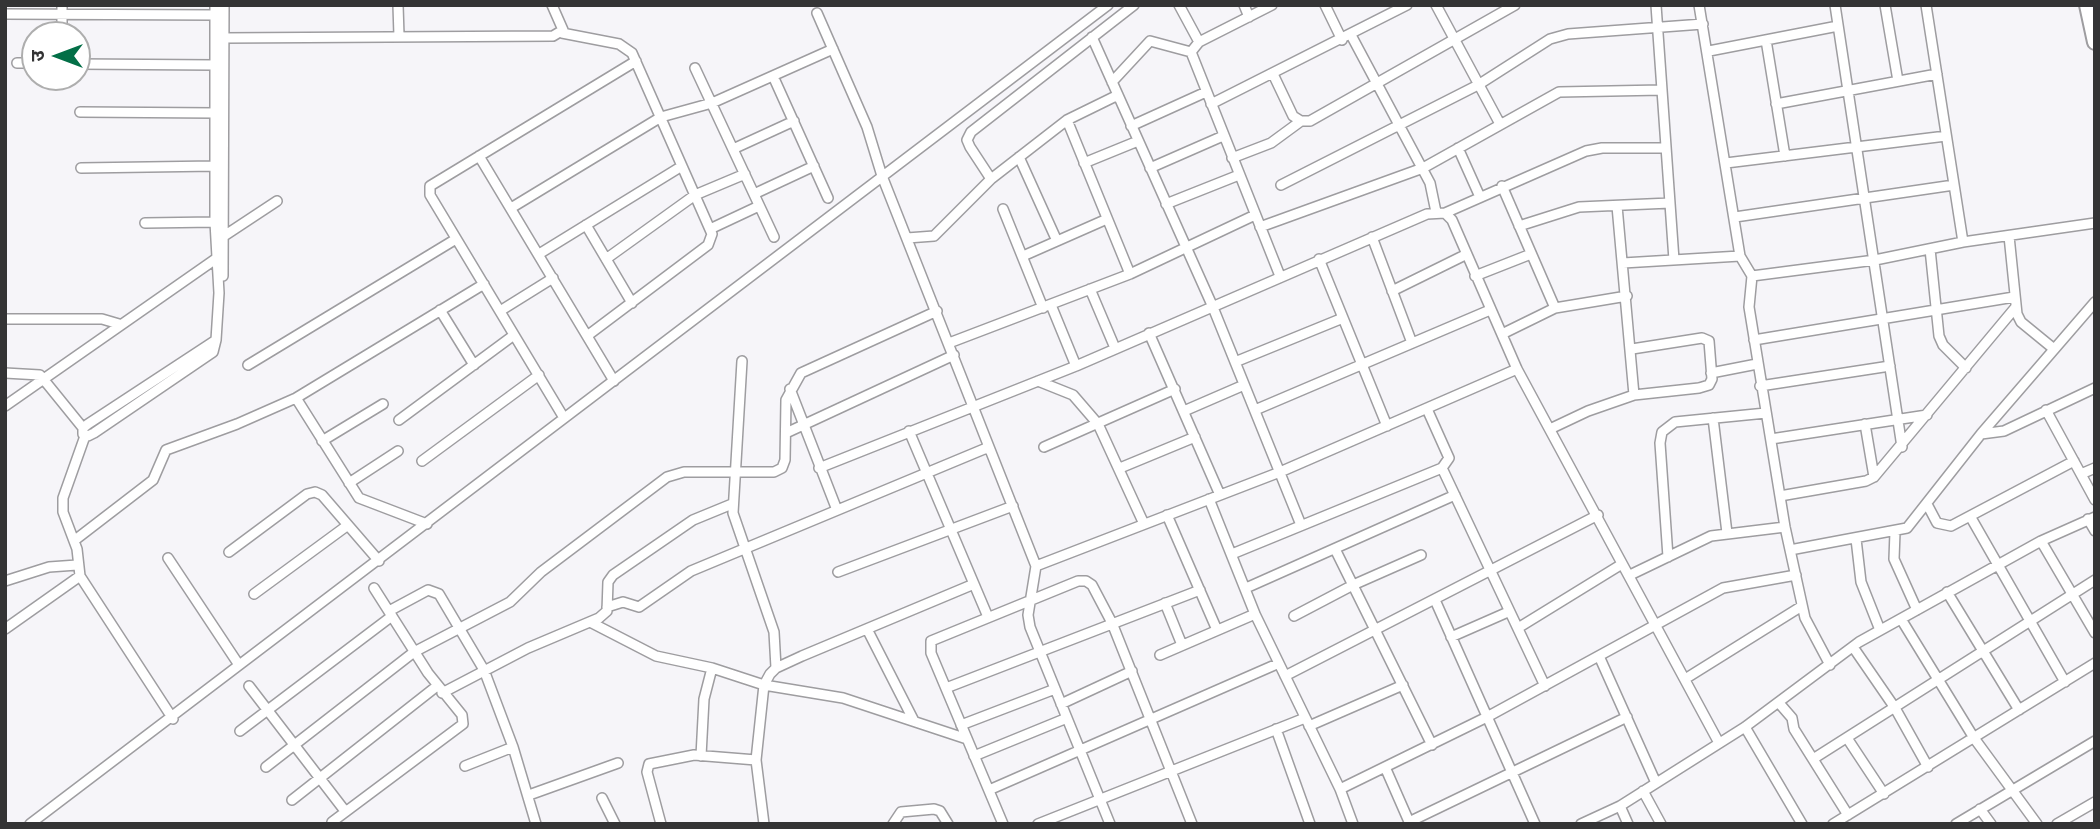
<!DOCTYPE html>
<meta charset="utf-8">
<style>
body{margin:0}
#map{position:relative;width:2100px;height:829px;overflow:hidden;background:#f6f5f9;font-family:Raleway,"Noto Sans Devanagari",sans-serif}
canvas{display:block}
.frame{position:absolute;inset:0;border:7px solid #343435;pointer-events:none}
.north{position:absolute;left:21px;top:21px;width:70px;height:70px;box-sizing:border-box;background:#fff;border:2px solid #aeaeae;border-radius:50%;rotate:270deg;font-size:19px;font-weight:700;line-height:28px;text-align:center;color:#343435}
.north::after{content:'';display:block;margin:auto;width:24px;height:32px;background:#036f47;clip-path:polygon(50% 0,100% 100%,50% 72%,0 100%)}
</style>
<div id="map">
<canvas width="2100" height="829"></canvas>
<div class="frame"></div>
<div class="north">उ</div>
</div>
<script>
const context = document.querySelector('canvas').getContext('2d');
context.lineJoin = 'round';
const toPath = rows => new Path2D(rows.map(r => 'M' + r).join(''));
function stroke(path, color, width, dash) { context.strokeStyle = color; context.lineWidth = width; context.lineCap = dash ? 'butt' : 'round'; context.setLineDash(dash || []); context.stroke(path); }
const minor = toPath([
 [215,5,215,222,219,293,216,340,213,352,94,433,88,436,83,434,83,428,88,424,216,340],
 [398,5,399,36],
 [1179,5,1199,42],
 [1244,5,1249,17],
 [1272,5,1199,42,1191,52,1280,276],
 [1325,5,1342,40],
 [1436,5,1500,124],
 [1656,5,1674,260],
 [1699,5,1740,256,1752,276,1875,260,1963,242,2095,223],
 [1835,5,1902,447],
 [1885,5,1898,81],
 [1926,5,1963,242],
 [817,13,867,127,882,176,1036,566,1028,615,1030,627,1110,824],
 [5,14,215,15],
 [562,33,619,44,632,53,712,234,708,245,587,336],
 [62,35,62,5],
 [1351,35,1430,183,1436,212],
 [1092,37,1212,305,1301,525],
 [224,38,553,36,563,30,552,5],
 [1766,40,1785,156],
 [1709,51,1838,26],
 [17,63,35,63],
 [77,64,214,65],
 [695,68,774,237],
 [1273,74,1293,116,1301,121,1310,121,1515,5],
 [773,76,828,198],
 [1112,82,1150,41,1191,52],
 [1211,104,1407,5],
 [1776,104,1937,74],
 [80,112,215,113],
 [1067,120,1130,274],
 [1131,126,1206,92],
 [1458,148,1480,197],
 [733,149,794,121],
 [479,156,614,381],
 [1019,157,1057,241],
 [1232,158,1271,143,1301,121],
 [1084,163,1138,141],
 [1726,163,1946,136],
 [81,168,215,166],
 [1150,168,1223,136],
 [991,179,970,147,967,140,971,132,1134,5],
 [1281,185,1478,85,1550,39,1568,34,1703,24],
 [1502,186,1555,308],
 [754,194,814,166],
 [1166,204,1239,175],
 [1617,206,1634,395],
 [511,208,661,117,712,103,833,49],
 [1003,209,1043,308],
 [1445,213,1586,151,1602,148,1666,148],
 [1735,217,1954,185],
 [145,223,215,222],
 [586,225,632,303],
 [1519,226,1579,207,1670,203],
 [1260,227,1423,168,1559,92,1662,90],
 [710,229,759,206],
 [224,236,277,201],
 [2009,236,2017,314,2021,322,2054,349],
 [1372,237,1412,343],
 [907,238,934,236,991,179,1067,120,1118,95],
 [1930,249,1939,336,1943,345,1966,368],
 [539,254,682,166],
 [1023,256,1107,219],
 [606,259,695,195,745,174],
 [1319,259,1387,426],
 [1623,263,1740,256],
 [223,276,224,5],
 [1475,276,1531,254],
 [1752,276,1749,307,1785,527,1805,618,1830,665],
 [1090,289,1115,348],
 [1392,291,1465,255],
 [1051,305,1076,366],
 [440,310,474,365],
 [500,311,553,278],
 [5,319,102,319,119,324],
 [1149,333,1220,495],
 [1502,334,1555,308,1627,296],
 [1754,340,2014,297],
 [949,343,1130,274,1255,215],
 [742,361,733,513,774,632,776,668],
 [1235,362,1343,318],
 [248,365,456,239],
 [5,373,40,375,83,428],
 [1711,373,1757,364],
 [1038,381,1073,395,1098,424,1144,524],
 [1760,386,1890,366],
 [790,389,837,510],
 [296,398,359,498,427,524],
 [5,406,217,258],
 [1255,410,1490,310],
 [2046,410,2095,500],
 [1184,411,1244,385],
 [564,418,430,195,430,186,636,61],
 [1713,418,1727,533],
 [399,420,514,335],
 [1865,424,1874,477],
 [1552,428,1588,411,1634,395,1699,388,1709,385,1712,379,1709,341,1702,338,1632,349],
 [909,431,988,617],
 [786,433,954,355],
 [1981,434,2004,431,2095,388],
 [85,436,63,498,63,512,77,549,80,576,173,719],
 [1771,439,1927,415],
 [322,441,383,404],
 [1044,447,1175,389],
 [422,461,539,375],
 [819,468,1076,366,1427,214,1445,213,1452,220,1517,369,1719,743],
 [1120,468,1195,437],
 [1442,468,1545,686],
 [2081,474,2095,468],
 [349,483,398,451],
 [1780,496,1866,481,1874,477,2015,308],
 [1209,499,1255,614,1340,789,1353,824],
 [1928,506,1937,523,1951,526,2074,461],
 [1167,515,1217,630],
 [1970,516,2065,682],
 [2088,519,2095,531],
 [1895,532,1894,559,1917,610],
 [1856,539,1861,582,1880,630],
 [75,540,153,480,166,450,237,424,296,398,484,284],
 [2041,541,2095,633],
 [1335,549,1432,745],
 [1790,550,1907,528,1981,434,2095,302],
 [229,552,307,494,315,492,322,495,379,561],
 [1232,554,1442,468,1449,458,1427,409],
 [1668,557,1660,443,1662,432,1675,422,1766,413],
 [168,558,239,665],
 [1036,566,1280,472,1517,369],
 [838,572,1013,506],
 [1630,575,1711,536,1785,527],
 [5,581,49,567,77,565],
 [1246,588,1455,495],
 [1947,592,2019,710],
 [254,594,348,525],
 [1435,600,1535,824],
 [1165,603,1182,645],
 [607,607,623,602,639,607,691,571,989,447],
 [389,611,428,590,439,594,484,670,513,747,536,824],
 [1294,616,1353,585,1421,555],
 [1901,619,1974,738,2037,824],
 [590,622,656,656,712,668,764,685,843,698,967,739],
 [1518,628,1622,564],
 [5,629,80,576],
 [867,629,914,721],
 [1451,637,1508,612],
 [1853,647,1895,708,1928,767],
 [1160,655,1255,614],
 [1599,656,1656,783],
 [1285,676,1598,515],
 [1685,679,1802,606],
 [249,686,345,811],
 [946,688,1200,590],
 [442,693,528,648,599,618,607,611,608,582,613,575,693,520,732,504],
 [1779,703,1792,718,1794,729,1848,815],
 [1061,704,1132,671],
 [961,725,1055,689],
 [1309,726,1403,685],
 [1745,727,1802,824],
 [1276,729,1310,824],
 [240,731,392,616],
 [1847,738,1884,794],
 [701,756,704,699,712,668],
 [974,756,1067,718],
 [1813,759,2095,580],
 [465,766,513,747],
 [266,767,414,652,510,602,541,572,667,477,684,472,774,472,782,468,785,460,786,400,801,373,937,311],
 [1385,767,1410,824],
 [1340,789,1487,717,1723,588,1796,575],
 [989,790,1277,664],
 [1643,791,1661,824],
 [529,795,618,763],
 [602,798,615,824],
 [292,800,437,686],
 [1620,806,1628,824],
 [1980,809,1991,824],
 [332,822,463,724,462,715,428,673,374,588],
 [1409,822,1627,717],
 [30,824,1108,5],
 [661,824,647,772,649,764,694,755,756,760],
 [764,824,756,760,764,685,770,674,776,668,802,656,974,584],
 [893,824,901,812,934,809,940,811,948,824],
 [1003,824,931,653,931,641,1078,581,1086,581,1092,585,1112,623,1192,824],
 [1038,824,1305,718],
 [1581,824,1620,806,1745,727,1859,642,2041,541,2095,517],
 [1833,824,2095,663],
 [1956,824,2095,741],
 [2057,824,2095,802]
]);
const primary = toPath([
 [2087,5,2095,42]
]);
stroke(minor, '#9e9da0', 12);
stroke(primary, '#9e9da0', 18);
stroke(minor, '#fff', 9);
stroke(primary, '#fff', 14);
</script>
